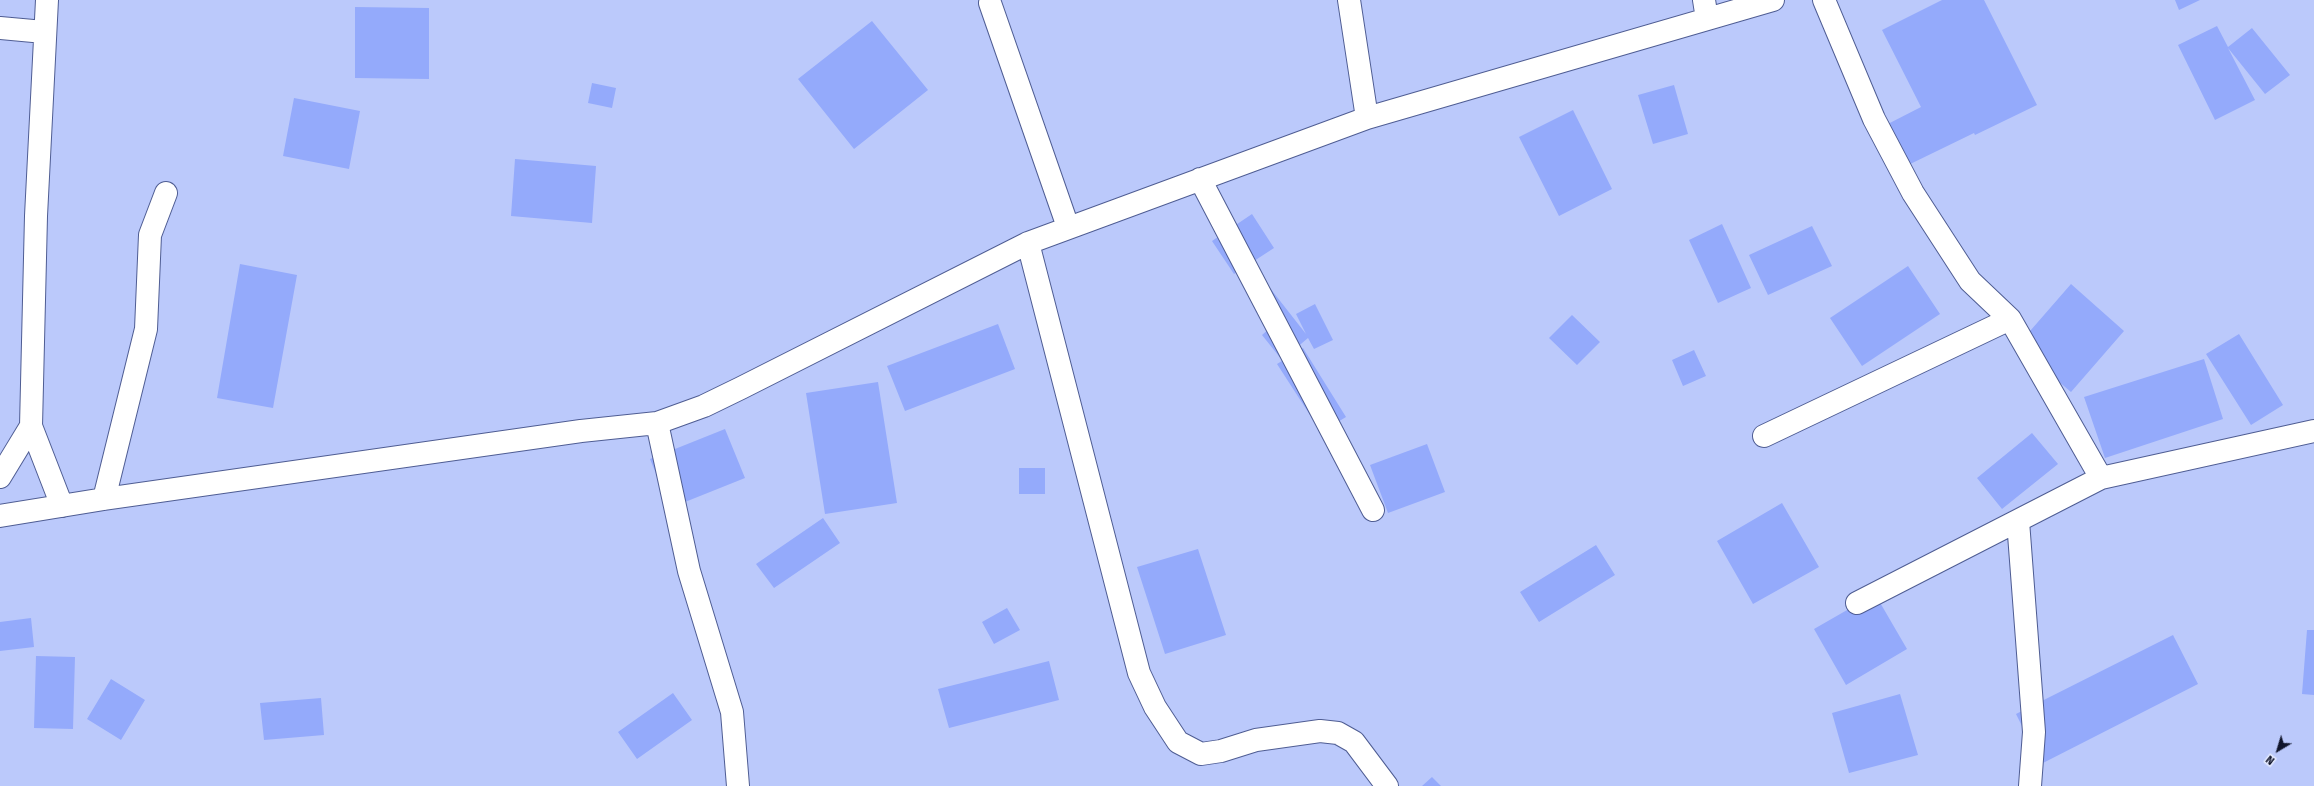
<!DOCTYPE html>
<style>
body{margin:0}
#map{position:relative;width:2314px;height:786px;overflow:hidden;background:#bbc9fb;font-family:"Fira Sans",sans-serif}
canvas{display:block}
.north{position:absolute;left:2258px;top:730px;width:40px;height:40px;-webkit-text-stroke:3px #e5ebff;paint-order:stroke;rotate:218deg;font-size:11px;font-weight:700;line-height:16px;text-align:center;color:#10152b}
.north::after{content:'';display:block;margin:auto;width:14px;height:18px;background:#10152b;clip-path:polygon(50% 0,100% 100%,50% 72%,0 100%)}
</style>
<div id="map">
<canvas width="2314" height="786"></canvas>
<div class="north">N</div>
</div>
<script>
const context = document.querySelector('canvas').getContext('2d');
context.lineJoin = 'round';
function fill(path, color) { context.fillStyle = color; context.fill(path, 'evenodd'); }
const toPath = rows => new Path2D(rows.map(r => 'M' + r).join(''));
function stroke(path, color, width, dash) { context.strokeStyle = color; context.lineWidth = width; context.lineCap = dash ? 'butt' : 'round'; context.setLineDash(dash || []); context.stroke(path); }
const building = toPath([
 [1942,0,1984,0,2037,105,1975,135,1974,133,1902,168,1882,127,1921,107,1882,30],
 [2175,0,2200,0,2179,10],
 [355,7,429,8,429,79,355,78],
 [872,21,928,90,854,149,798,79],
 [2217,26,2228,47,2252,28,2290,75,2265,94,2228,48,2255,100,2215,120,2178,45],
 [592,83,616,88,612,108,588,103],
 [1674,85,1688,134,1653,144,1638,95],
 [294,98,360,111,349,169,283,156],
 [1573,110,1612,189,1559,216,1519,137],
 [515,159,596,166,592,223,511,216],
 [1252,214,1274,248,1234,274,1212,241],
 [1722,224,1751,288,1718,303,1689,240],
 [1812,226,1832,266,1768,295,1749,255],
 [240,264,297,275,273,408,217,398],
 [1908,266,1940,314,1862,366,1830,318],
 [1266,283,1306,334,1296,314,1315,304,1333,340,1314,349,1308,338,1282,360,1262,335,1278,321],
 [2071,284,2124,331,2071,392,2017,346],
 [1572,315,1600,342,1577,365,1549,338],
 [998,324,1015,369,905,411,887,366],
 [2239,334,2283,405,2251,425,2206,354],
 [1303,348,1346,417,1321,432,1277,364],
 [1694,350,1706,376,1683,386,1672,360],
 [2204,359,2223,419,2105,458,2084,397],
 [878,382,897,503,825,514,806,393],
 [725,429,745,478,670,508,650,459],
 [2032,433,2058,464,2002,509,1977,478],
 [1427,444,1445,492,1388,513,1370,465],
 [1019,468,1045,468,1045,494,1019,494],
 [1782,503,1819,567,1753,604,1717,541],
 [823,518,840,543,774,588,756,564],
 [1596,545,1615,575,1539,622,1520,592],
 [1198,549,1226,635,1165,654,1137,567],
 [1875,594,1907,649,1846,685,1814,629],
 [1007,608,1020,630,994,644,982,622],
 [31,618,34,647,0,651,0,622],
 [2307,630,2314,630,2314,695,2302,694],
 [2173,635,2198,684,2041,764,2016,714],
 [36,656,75,657,73,729,34,728],
 [1049,661,1059,700,949,728,938,689],
 [111,679,145,700,121,740,87,719],
 [673,693,692,720,637,759,618,732],
 [1900,694,1918,755,1849,773,1832,713],
 [321,698,324,735,264,740,260,703],
 [1432,777,1441,786,1422,786]
]);
const minor = toPath([
 [47,0,36,216,31,426,62,506],
 [1349,0,1367,118],
 [1704,0,1707,19],
 [1824,0,1874,119,1913,193,1970,281,2010,319,2101,478],
 [990,3,1068,227],
 [0,28,44,32],
 [1200,179,1373,510],
 [1028,243,1139,673,1155,707,1178,742,1201,754,1221,751,1256,740,1320,731,1338,733,1354,742,1387,786],
 [657,423,689,571,732,712,738,786],
 [1764,436,2010,319],
 [0,477,31,426],
 [104,499,146,329,150,235,166,193],
 [0,516,104,499,581,431,657,423,704,406,741,388,1028,243,1367,118,1773,0],
 [2018,521,2034,732,2030,786],
 [1857,603,2101,478,2314,431]
]);
fill(building, '#94aafb');
stroke(minor, '#4f5d93', 24);
stroke(minor, '#fff', 22);
</script>
